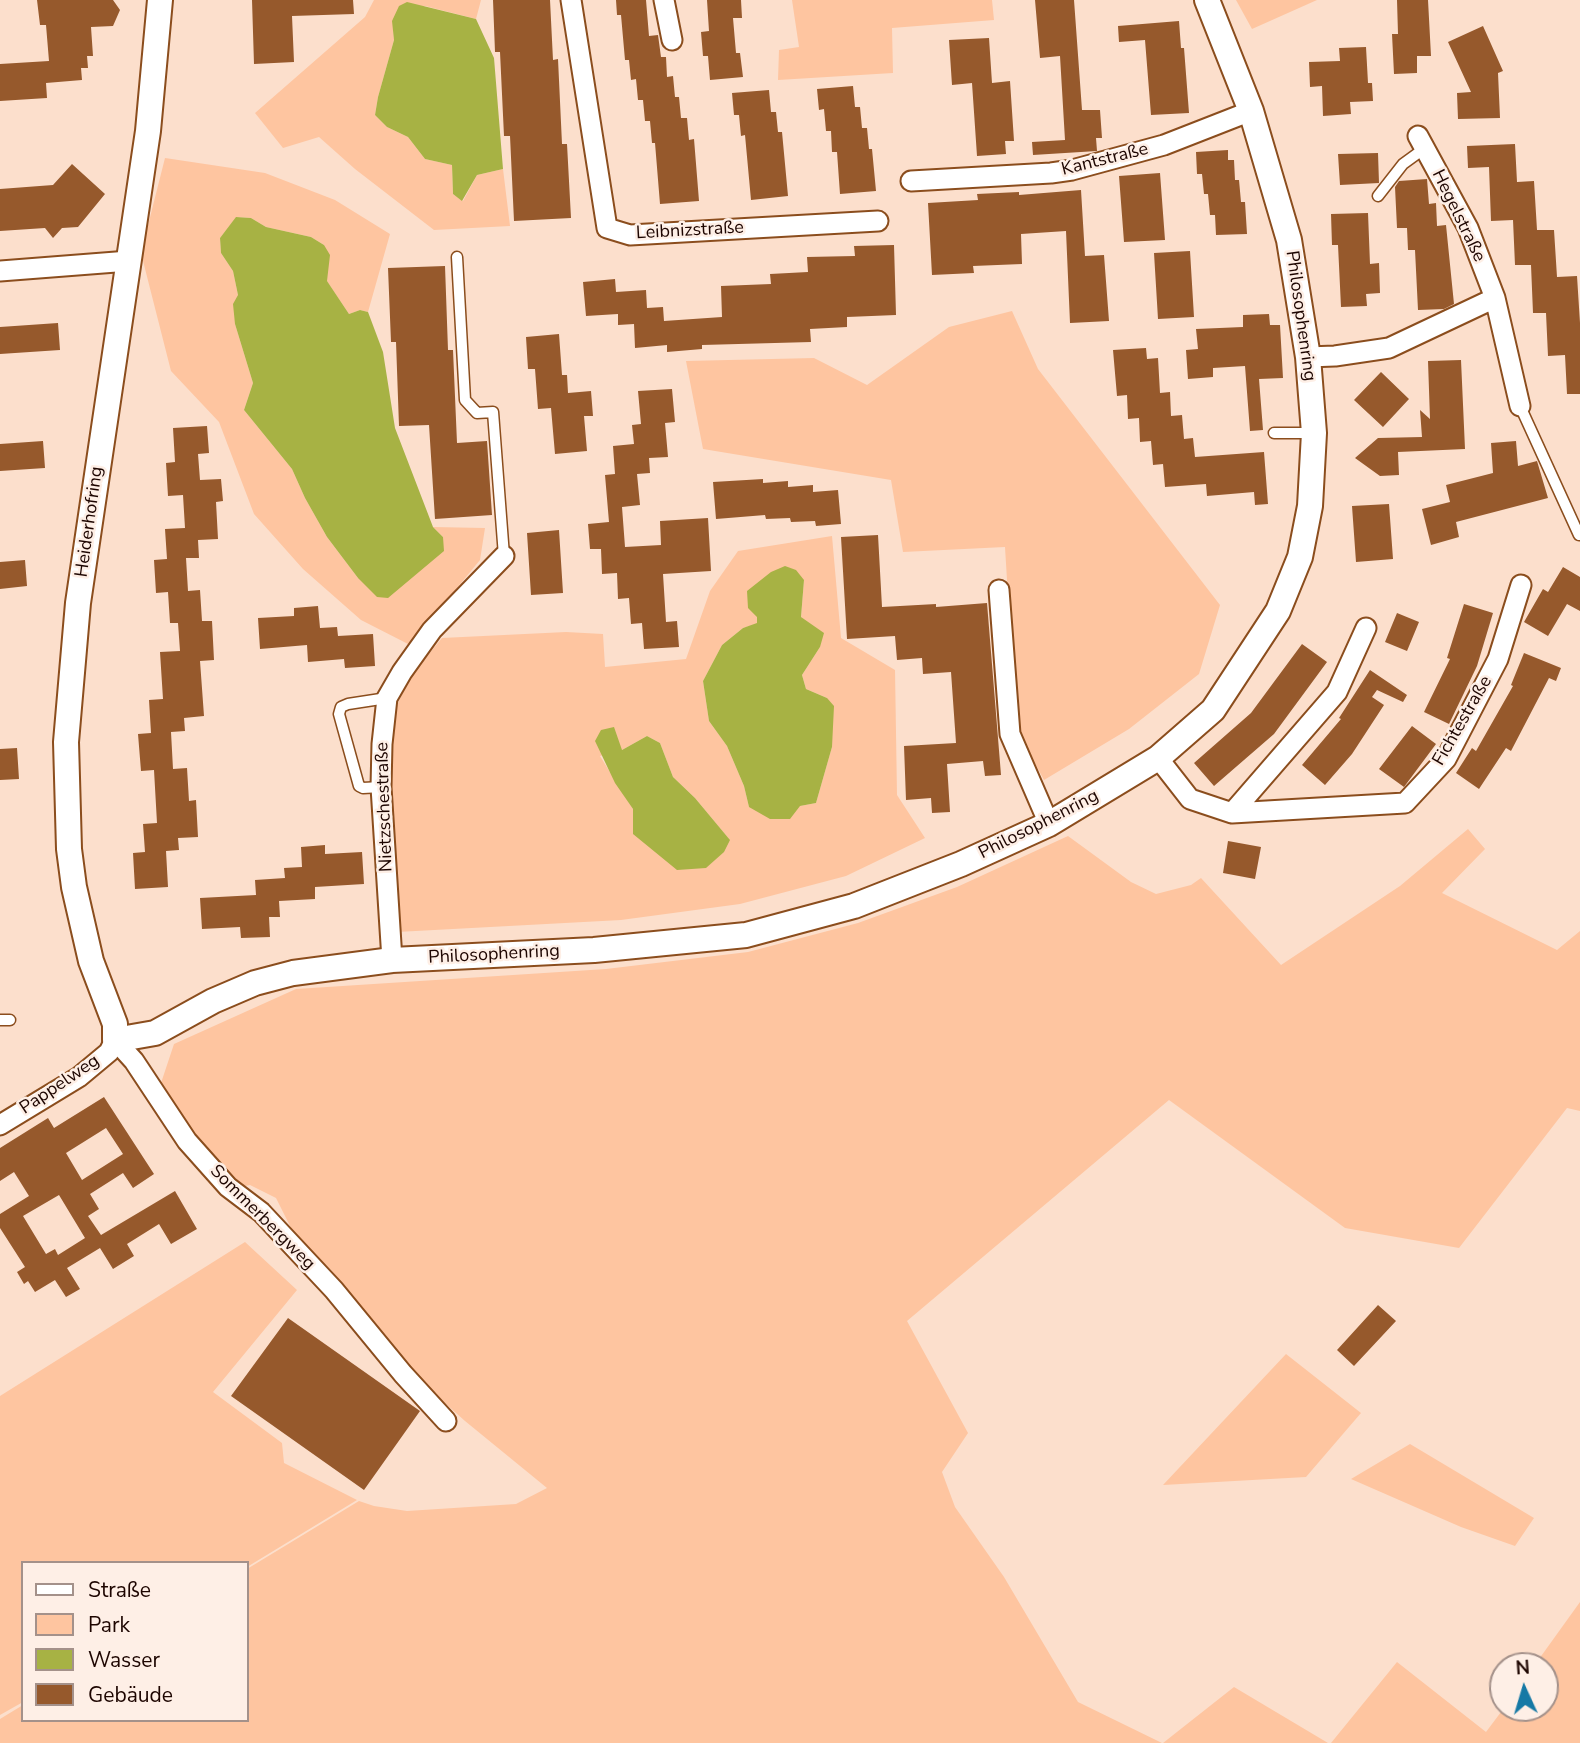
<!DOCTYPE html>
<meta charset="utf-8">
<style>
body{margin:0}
#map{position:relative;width:1580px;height:1743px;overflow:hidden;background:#fcdfcc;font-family:"Nunito Sans",sans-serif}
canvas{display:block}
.legend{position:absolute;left:21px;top:1561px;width:228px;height:161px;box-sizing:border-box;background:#feefe6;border:2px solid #a4918a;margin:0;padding:9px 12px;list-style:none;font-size:21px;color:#1d0500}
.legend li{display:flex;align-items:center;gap:14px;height:35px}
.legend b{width:35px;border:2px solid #a4918a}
.north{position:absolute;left:1489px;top:1652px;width:70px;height:70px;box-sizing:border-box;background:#feefe6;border:2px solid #a4918a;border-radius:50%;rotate:356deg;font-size:19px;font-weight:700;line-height:28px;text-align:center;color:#1d0500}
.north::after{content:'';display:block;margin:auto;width:24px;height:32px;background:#1679a5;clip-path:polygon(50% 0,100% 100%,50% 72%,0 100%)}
</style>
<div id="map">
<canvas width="1580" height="1743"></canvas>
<ul class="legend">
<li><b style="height:9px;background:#fff"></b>Straße</li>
<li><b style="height:19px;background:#fec5a0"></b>Park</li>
<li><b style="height:19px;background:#a7b244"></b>Wasser</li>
<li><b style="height:19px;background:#96592c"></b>Gebäude</li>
</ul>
<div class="north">N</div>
</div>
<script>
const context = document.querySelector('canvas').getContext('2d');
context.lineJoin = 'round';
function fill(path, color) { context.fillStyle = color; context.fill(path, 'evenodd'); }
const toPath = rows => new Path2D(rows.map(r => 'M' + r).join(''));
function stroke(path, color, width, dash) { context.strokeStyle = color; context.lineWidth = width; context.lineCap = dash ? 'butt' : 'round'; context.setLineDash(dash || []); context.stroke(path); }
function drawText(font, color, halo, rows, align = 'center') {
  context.font = font + ' "Nunito Sans",sans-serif'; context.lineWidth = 5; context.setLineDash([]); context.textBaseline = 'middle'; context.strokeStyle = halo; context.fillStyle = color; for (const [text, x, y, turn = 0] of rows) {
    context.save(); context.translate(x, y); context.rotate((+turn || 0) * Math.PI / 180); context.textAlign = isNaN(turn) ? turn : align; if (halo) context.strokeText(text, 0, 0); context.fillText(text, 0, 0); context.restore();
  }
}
const green = toPath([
 [374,0,481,0,476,19,425,6,393,21,394,40,378,97,375,115,387,127,408,137,425,159,452,165,453,194,463,201,477,175,503,169,510,226,434,230,355,169,319,137,283,148,255,113,365,17],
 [792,0,992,0,994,20,892,28,893,73,778,80,779,50,799,47],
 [1236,0,1317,0,1252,29],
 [165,158,265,173,335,200,390,234,368,312,360,310,349,314,326,280,324,245,311,237,266,227,251,218,237,217,220,238,221,253,233,271,238,295,235,324,253,383,244,410,292,469,305,498,327,537,358,578,443,537,433,527,485,528,480,560,410,645,361,620,303,569,254,514,219,422,171,371,141,253],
 [1012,311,1038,369,1220,605,1199,674,1129,729,1044,780,1016,729,1005,547,903,552,891,480,703,449,686,361,814,358,867,385,949,327],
 [832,536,841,638,895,670,897,795,925,838,846,876,740,904,621,920,397,932,389,725,408,679,442,638,566,632,603,634,605,667,686,659,710,591,738,551],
 [804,580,801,617,820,647,802,675,806,689,827,698,832,747,816,803,800,806,749,807,744,786,727,746,709,721,703,681,722,645,743,628,757,624,757,617],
 [647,736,660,743,673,777,695,798,729,839,633,809,600,756,622,750],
 [1468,829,1485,849,1442,893,1557,950,1580,931,1580,1111,1567,1108,1459,1248,1345,1228,1169,1100,907,1321,968,1433,942,1472,955,1507,1004,1577,1078,1702,1162,1743,0,1743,0,1719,23,1705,23,1720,247,1720,247,1569,359,1501,374,1506,407,1511,516,1504,547,1488,465,1421,417,1378,331,1270,294,1234,276,1198,250,1185,235,1188,160,1086,174,1044,296,989,606,969,748,952,858,923,957,887,1068,836,1131,882,1156,894,1191,885,1201,878,1281,965,1400,886],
 [245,1242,297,1290,213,1392,282,1443,284,1463,357,1500,247,1567,247,1563,23,1563,23,1702,0,1715,0,1396],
 [1286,1354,1361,1413,1306,1477,1163,1485],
 [1410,1444,1534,1518,1515,1546,1461,1527,1351,1479],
 [1580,1602,1580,1743,1331,1743,1397,1662,1486,1732,1504,1708,1545,1708,1545,1666,1534,1666],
 [1234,1687,1328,1743,1163,1743]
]);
const water = toPath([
 [407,2,476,19,494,58,503,169,477,175,462,201,453,194,452,165,425,159,408,137,387,127,375,115,378,97,394,40,392,21,399,6],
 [236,217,251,218,266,227,311,237,324,245,330,255,327,281,349,314,360,310,368,312,383,352,395,428,433,527,443,537,444,551,388,598,377,597,358,578,327,537,305,498,292,469,244,410,253,383,235,324,233,304,238,295,233,271,221,253,220,238],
 [785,566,796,570,804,580,801,617,824,633,820,647,802,675,806,689,827,698,834,706,832,747,816,803,800,806,790,819,770,819,749,807,744,786,727,746,709,721,703,681,722,645,743,628,757,623,757,617,748,608,747,591,771,572],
 [614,727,622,750,647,736,660,743,673,777,695,798,730,840,724,852,706,868,677,870,633,834,633,809,615,783,595,741,601,730]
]);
const building = toPath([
 [37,0,113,0,120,10,113,26,91,27,93,56,87,56,88,68,81,68,82,80,46,83,47,98,0,101,0,64,49,61,46,25,40,25],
 [252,0,353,0,354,14,292,16,294,62,254,64],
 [493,0,550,0,553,60,558,59,562,144,567,144,571,218,514,221,510,136,504,136,500,52,495,52],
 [616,0,646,0,649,36,658,35,661,57,666,57,667,77,673,76,675,97,679,97,681,118,687,118,689,140,694,139,699,201,660,204,655,143,652,143,650,121,645,121,643,100,638,100,636,79,631,80,629,60,625,60,621,15,617,15],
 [707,0,741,0,742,18,733,18,736,53,740,53,743,77,710,80,708,56,703,56,701,32,709,31],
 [1035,0,1074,0,1082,110,1100,110,1102,138,1096,138,1097,151,1033,155,1032,142,1065,140,1060,56,1040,58],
 [1397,0,1428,0,1431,56,1417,56,1417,73,1394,74,1392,34,1398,34],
 [1179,21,1181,48,1184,48,1189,113,1151,115,1145,40,1119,42,1118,26],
 [1483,26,1503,71,1498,73,1500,118,1458,119,1457,93,1471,92,1448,42],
 [989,38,992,83,1010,81,1014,141,1005,141,1006,154,977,156,972,83,952,85,949,40],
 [1366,47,1368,83,1372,83,1373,101,1350,102,1351,114,1323,116,1322,86,1310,87,1309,62,1340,61,1339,48],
 [853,86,855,107,860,107,862,128,867,128,869,149,872,149,876,191,840,194,837,152,832,152,831,131,826,131,824,109,819,110,817,89],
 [769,90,771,112,776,112,778,132,782,132,788,196,751,200,745,135,741,136,739,115,734,115,732,93],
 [1515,144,1517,182,1534,181,1537,230,1554,230,1557,277,1577,276,1580,323,1580,394,1567,394,1565,355,1548,356,1546,313,1533,313,1531,265,1515,265,1513,220,1491,221,1489,167,1468,168,1467,146],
 [1228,150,1228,160,1234,160,1235,180,1239,180,1241,202,1245,202,1247,234,1216,235,1215,215,1210,215,1208,194,1204,194,1202,174,1197,174,1196,152],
 [1378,153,1379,183,1340,185,1338,154],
 [72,164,105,194,78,227,62,228,53,238,45,228,0,231,0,189,53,185],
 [1160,173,1165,240,1124,242,1119,176],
 [1427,179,1429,204,1436,203,1437,226,1446,225,1454,304,1444,309,1418,310,1415,250,1408,250,1407,228,1397,228,1395,187,1399,181],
 [1081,190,1085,256,1104,255,1109,321,1070,323,1066,231,1021,234,1022,264,973,266,974,273,932,275,928,203,978,200,977,194,1019,192,1019,195],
 [1368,213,1370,264,1379,263,1380,293,1366,294,1367,306,1341,307,1338,245,1332,245,1331,214],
 [894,245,896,315,847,317,847,327,810,329,811,342,702,345,702,349,667,352,667,345,635,348,634,324,618,325,618,314,586,316,583,282,615,279,616,292,646,290,647,308,663,307,664,321,722,317,721,286,771,284,770,274,808,272,807,257,855,256,854,246],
 [1190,251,1194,317,1158,319,1154,253],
 [445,266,448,350,453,350,457,443,487,441,492,515,435,519,429,425,399,426,396,342,391,342,388,268],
 [1269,314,1270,325,1280,325,1283,378,1259,379,1263,430,1250,431,1245,366,1213,368,1213,377,1188,379,1186,350,1198,349,1196,329,1243,327,1243,315],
 [58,323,60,350,0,354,0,327],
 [559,334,562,375,567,375,568,393,591,391,593,416,584,416,587,451,555,454,551,408,538,409,535,369,528,369,526,337],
 [1146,348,1147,359,1158,358,1160,393,1170,392,1171,416,1182,415,1184,439,1193,438,1195,457,1264,452,1268,504,1255,505,1254,492,1207,496,1206,484,1165,487,1163,464,1153,465,1151,441,1140,442,1139,418,1128,419,1127,395,1117,396,1113,350],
 [1461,360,1465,449,1398,452,1399,475,1380,476,1355,458,1378,438,1422,437,1420,410,1430,419,1428,361],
 [1381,372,1409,399,1383,427,1354,400],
 [672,389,675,422,665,423,668,457,649,458,650,473,637,474,640,505,622,507,625,547,661,545,660,521,708,518,711,571,663,574,666,622,677,621,679,647,644,649,642,623,631,624,629,598,618,599,617,573,602,574,601,549,590,549,588,524,609,522,605,475,615,474,613,446,634,444,632,425,641,424,638,391],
 [207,426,209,453,198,454,200,480,221,479,223,501,216,502,218,539,198,540,199,558,186,558,188,591,200,590,202,621,212,621,214,660,200,661,204,716,184,718,185,731,171,732,173,769,187,768,189,801,196,800,198,837,178,838,179,850,166,851,168,887,135,889,133,853,145,852,143,824,157,823,154,770,141,771,138,734,151,733,149,700,163,699,160,652,180,651,178,623,170,623,168,592,156,593,154,560,167,559,165,529,185,528,183,495,168,496,166,463,175,462,173,428],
 [43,441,45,468,0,471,0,444],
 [1516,441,1518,466,1537,461,1548,498,1456,522,1459,537,1431,545,1422,509,1450,502,1446,485,1493,473,1491,443],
 [763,479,763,483,788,481,788,487,813,485,813,492,838,490,841,524,816,526,815,521,791,522,790,518,766,519,765,515,716,519,713,482],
 [1389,504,1393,559,1356,562,1352,506],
 [559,530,563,593,531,595,527,533],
 [878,535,882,607,936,604,936,607,987,603,1001,775,985,776,983,761,947,764,950,812,932,813,931,798,906,800,904,746,956,743,951,672,923,674,922,658,897,660,895,636,847,639,841,537],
 [25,560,27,586,0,589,0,562],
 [1563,567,1580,577,1580,611,1567,604,1548,636,1524,622,1543,589,1548,592],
 [1464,604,1493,613,1477,666,1449,724,1424,712,1450,659,1447,658],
 [318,606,320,628,337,627,338,636,373,634,375,666,345,668,344,659,308,662,307,645,260,649,258,618,294,616,294,608],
 [1397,613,1419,622,1407,651,1385,642],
 [1302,644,1327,662,1274,734,1214,786,1194,763,1251,713],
 [1524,653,1561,668,1556,681,1549,678,1511,751,1506,748,1479,789,1456,773,1472,748,1476,751,1513,686,1511,685],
 [1370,670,1407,695,1403,702,1377,690,1372,697,1384,705,1352,754,1325,785,1302,765,1341,719,1339,718],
 [1412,726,1436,744,1404,787,1379,769],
 [17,748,19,779,0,780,0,749],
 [1228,841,1261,847,1255,879,1223,873],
 [325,845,325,854,362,852,364,884,315,887,315,899,279,901,280,917,269,917,270,937,241,938,240,927,202,929,200,898,256,895,255,880,285,878,284,868,302,867,301,847],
 [104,1097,154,1174,133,1188,123,1173,90,1194,99,1209,88,1216,101,1235,175,1191,197,1229,171,1244,159,1224,127,1244,134,1256,113,1269,100,1248,67,1268,80,1289,66,1297,55,1280,35,1292,28,1281,24,1284,17,1272,25,1267,0,1228,0,1214,29,1196,14,1172,0,1181,0,1148,48,1118,54,1128],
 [106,1128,123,1154,82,1180,66,1153],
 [59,1195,85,1238,58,1255,55,1249,46,1254,23,1216],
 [1378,1305,1396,1321,1354,1366,1337,1350],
 [288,1318,420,1411,364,1490,231,1396]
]);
const service = toPath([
 [1378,196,1403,164,1425,148],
 [457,257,465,400,477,413,493,412,504,556],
 [1520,406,1579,535],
 [1274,433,1314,433],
 [381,787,363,788,359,786,339,714,341,707,348,704,387,698],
 [0,1020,10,1020]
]);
const minor = toPath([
 [571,0,607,228,630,235,878,221],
 [664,0,672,40],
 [1418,136,1468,228,1495,298,1520,406],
 [911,181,1051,173,1072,170,1164,145,1251,111],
 [0,271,129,261],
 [1308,357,1335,356,1389,348,1495,298],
 [999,590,1010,734,1049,824],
 [1158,758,1190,799,1232,813,1405,803,1446,759,1498,659,1521,585],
 [1232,813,1337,692,1366,628],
 [392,960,381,787,382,744,387,698,402,672,432,630,504,556],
 [0,1125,79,1077,109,1052,115,1040,134,1061,187,1141,228,1187,261,1212,334,1290,403,1374,446,1421]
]);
const tertiary = toPath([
 [160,0,148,131,78,603,66,742,69,849,74,887,91,961,115,1024,115,1040,155,1033,213,1001,255,983,293,973,392,960,594,950,746,935,854,906,961,864,1049,824,1158,758,1213,710,1278,611,1300,557,1310,506,1314,433,1308,357,1289,240,1251,111,1207,0]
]);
const streetNames = [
 ["Kantstraße",1105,160,-14],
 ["Hegelstraße",1458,216,64],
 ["Leibnizstraße",690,231,-3],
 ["Philosophenring",1300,316,82],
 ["Heiderhofring",90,522,-82],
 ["Fichtestraße",1463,721,-60],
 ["Nietzschestraße",385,807,-92],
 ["Philosophenring",1039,825,-27],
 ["Philosophenring",494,955,-3],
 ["Pappelweg",60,1085,-34],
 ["Sommerbergweg",262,1218,45]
];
fill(green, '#fec5a0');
fill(water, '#a7b244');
fill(building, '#96592c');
stroke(service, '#8b4d1d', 13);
stroke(minor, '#8b4d1d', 23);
stroke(tertiary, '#8b4d1d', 28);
stroke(service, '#fff', 10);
stroke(minor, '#fff', 19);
stroke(tertiary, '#fff', 24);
drawText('18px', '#1d0500', '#feefe6', streetNames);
</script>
